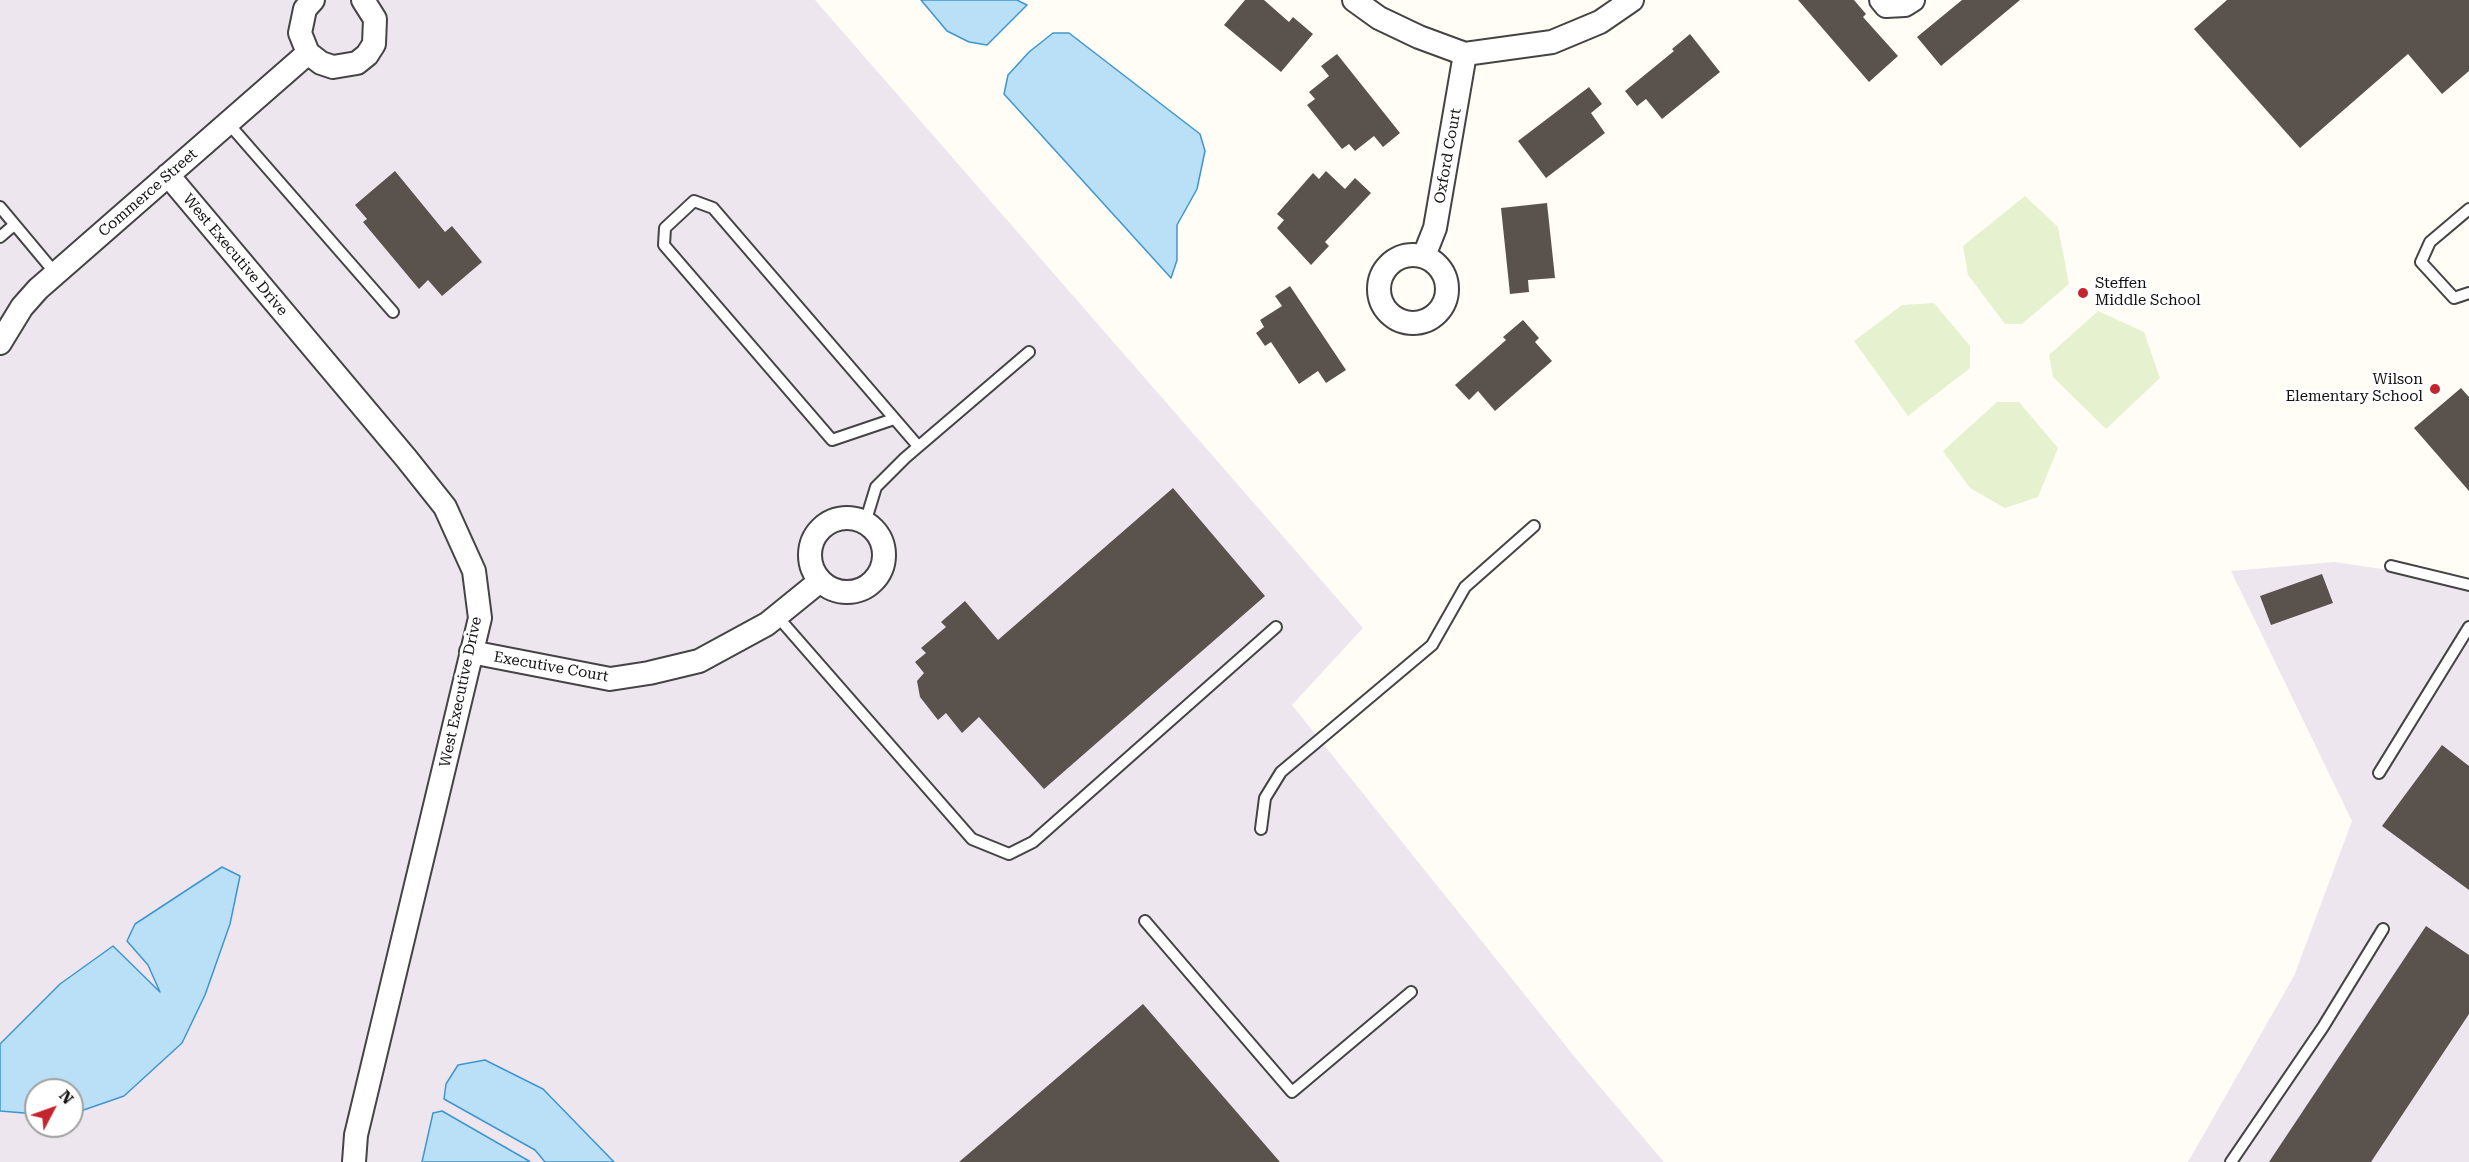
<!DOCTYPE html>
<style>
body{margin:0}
#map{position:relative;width:2469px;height:1162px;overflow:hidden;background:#fffdf5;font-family:"Roboto Serif",serif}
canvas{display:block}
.north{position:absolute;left:24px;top:1078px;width:60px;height:60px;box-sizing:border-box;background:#fff;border:2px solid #a0a0a0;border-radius:50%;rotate:49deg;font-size:16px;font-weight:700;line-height:24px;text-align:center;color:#111}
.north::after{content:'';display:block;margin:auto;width:21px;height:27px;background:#c4262e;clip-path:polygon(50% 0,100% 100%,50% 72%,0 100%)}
</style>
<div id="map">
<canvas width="2469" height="1162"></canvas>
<div class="north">N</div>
</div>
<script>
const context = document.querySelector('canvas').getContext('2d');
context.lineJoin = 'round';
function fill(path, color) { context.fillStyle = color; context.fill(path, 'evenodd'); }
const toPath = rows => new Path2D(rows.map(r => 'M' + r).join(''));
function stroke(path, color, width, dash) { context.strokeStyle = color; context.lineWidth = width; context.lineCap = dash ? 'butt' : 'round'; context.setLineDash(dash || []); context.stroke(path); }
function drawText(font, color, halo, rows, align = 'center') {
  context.font = font + ' "Roboto Serif",serif'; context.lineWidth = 6; context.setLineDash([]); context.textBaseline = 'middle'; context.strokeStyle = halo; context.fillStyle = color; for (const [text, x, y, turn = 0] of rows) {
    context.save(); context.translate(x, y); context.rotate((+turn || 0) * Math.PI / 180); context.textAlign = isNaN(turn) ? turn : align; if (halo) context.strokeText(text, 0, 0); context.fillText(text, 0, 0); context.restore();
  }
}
const industrial = toPath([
 [0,0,815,0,1363,628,1292,705,1578,1061,1664,1162,0,1162],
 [36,1090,72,1090,72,1126,36,1126],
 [2334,562,2396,571,2469,592,2469,1162,2188,1162,2294,976,2352,821,2231,571]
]);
const pitch = toPath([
 [2025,196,2058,227,2069,284,2022,324,2005,324,1968,275,1963,246],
 [1934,303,1970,346,1970,368,1908,416,1854,341,1902,305],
 [2098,311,2144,332,2160,378,2106,429,2053,377,2049,355],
 [1997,402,2019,402,2058,448,2038,497,2005,508,1970,488,1943,451]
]);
const water = toPath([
 [921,0,1017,0,1027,5,987,45,969,42,947,31,921,0],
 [1053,33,1069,33,1200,134,1205,151,1197,189,1177,225,1177,260,1171,278,1004,94,1008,75,1029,52,1053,33],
 [222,867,240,876,230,924,205,995,182,1043,124,1096,72,1114,72,1090,36,1090,36,1114,0,1111,0,1044,60,984,113,946,160,992,148,965,127,941,135,924,222,867],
 [485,1060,543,1089,614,1162,545,1162,535,1150,444,1099,446,1084,458,1065,485,1060],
 [442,1111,529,1161,530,1162,422,1162,433,1113,442,1111]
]);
const building = toPath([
 [1245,0,1264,0,1289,22,1293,17,1313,34,1281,72,1224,25],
 [1798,0,1854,0,1866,14,1863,17,1898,56,1869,82],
 [1962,0,2020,0,1941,66,1917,37],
 [2227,0,2469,0,2469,71,2442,94,2408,54,2300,148,2194,29],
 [1690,34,1720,72,1662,119,1646,99,1637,106,1625,91,1674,51,1672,49],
 [1337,54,1400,133,1383,147,1374,136,1355,151,1349,144,1342,149,1307,105,1315,99,1309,92,1329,76,1321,66],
 [1589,87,1602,104,1591,113,1605,133,1546,178,1518,141],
 [395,171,445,232,452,226,482,262,442,296,428,280,419,289,363,222,367,219,355,205],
 [1326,171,1345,189,1355,178,1371,193,1325,242,1329,246,1311,265,1277,228,1284,220,1277,214,1313,173,1319,179],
 [1547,203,1555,278,1528,280,1529,292,1510,294,1501,208],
 [1290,286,1346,370,1326,383,1318,371,1299,384,1271,342,1265,346,1256,333,1264,327,1260,320,1282,306,1275,296],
 [1523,320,1539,338,1535,342,1552,361,1495,411,1478,391,1469,400,1455,385,1506,340,1503,337],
 [2461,388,2469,397,2469,491,2414,428],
 [1173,488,1265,596,1044,789,979,717,962,733,946,713,938,720,920,697,917,681,924,673,915,662,926,653,921,648,946,627,941,622,965,601,998,640],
 [2322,574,2333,603,2271,625,2260,596],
 [2442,745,2469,766,2469,890,2382,826],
 [2426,926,2469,955,2469,1014,2371,1162,2269,1162],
 [1143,1004,1280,1162,959,1162]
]);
const service = toPath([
 [228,123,393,312],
 [0,207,56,274],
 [2469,209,2430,242,2421,262,2454,298,2469,293],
 [0,237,14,225],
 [894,419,832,440,664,245,665,228,694,201,713,208,918,446],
 [865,523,876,487,905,458,1029,352],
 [2391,566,2469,585],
 [777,616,972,839,1009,854,1033,842,1276,627],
 [2379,773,2469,627],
 [1261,829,1265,798,1281,772,1432,645,1465,587,1534,526],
 [1145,921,1292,1092,1411,992],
 [2231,1162,2323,1027,2383,929]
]);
const minor = toPath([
 [313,0,305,9,300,33,308,53,321,63,333,67,357,63,367,55,374,44,375,19,363,0],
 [1354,0,1379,18,1419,37,1465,54,1552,42,1600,22,1632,0],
 [1881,0,1886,6,1905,5,1913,0],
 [168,175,406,458,445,507,474,571,480,618,356,1135,354,1162],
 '1379 289a34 34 0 1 1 68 0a34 34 0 1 1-68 0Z',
 [1424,256,1435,228,1465,54],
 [0,343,22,307,38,289,308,53],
 '810 555a37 37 0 1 1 74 0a37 37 0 1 1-74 0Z',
 [471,652,610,679,649,673,699,661,767,624,820,581]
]);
const markers = [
 [2083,293,6,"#c4262e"],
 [2435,389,6,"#c4262e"]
];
const streetNames = [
 ["Oxford Court",1448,156,-80],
 ["Commerce Street",148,193,-41],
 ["West Executive Drive",235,255,50],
 ["Executive Court",551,667,10],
 ["West Executive Drive",461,692,-78]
];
const poiNames = [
 ["Steffen",2095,284],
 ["Middle School",2095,301],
 ["Wilson",2423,380,"right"],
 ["Elementary School",2423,397,"right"]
];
fill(industrial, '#eee6ef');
fill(pitch, '#e6f2cf');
fill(water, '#b9e0f7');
stroke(water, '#3f96cf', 1.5);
fill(building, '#5a524d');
stroke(service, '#444', 14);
stroke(minor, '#444', 26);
stroke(service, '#fff', 10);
stroke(minor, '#fff', 22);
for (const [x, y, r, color] of markers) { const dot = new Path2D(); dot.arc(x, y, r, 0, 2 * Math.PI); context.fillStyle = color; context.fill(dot); stroke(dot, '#fff', 2); }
drawText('15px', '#111', '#fff', streetNames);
drawText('15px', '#111', '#fff', poiNames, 'left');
</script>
